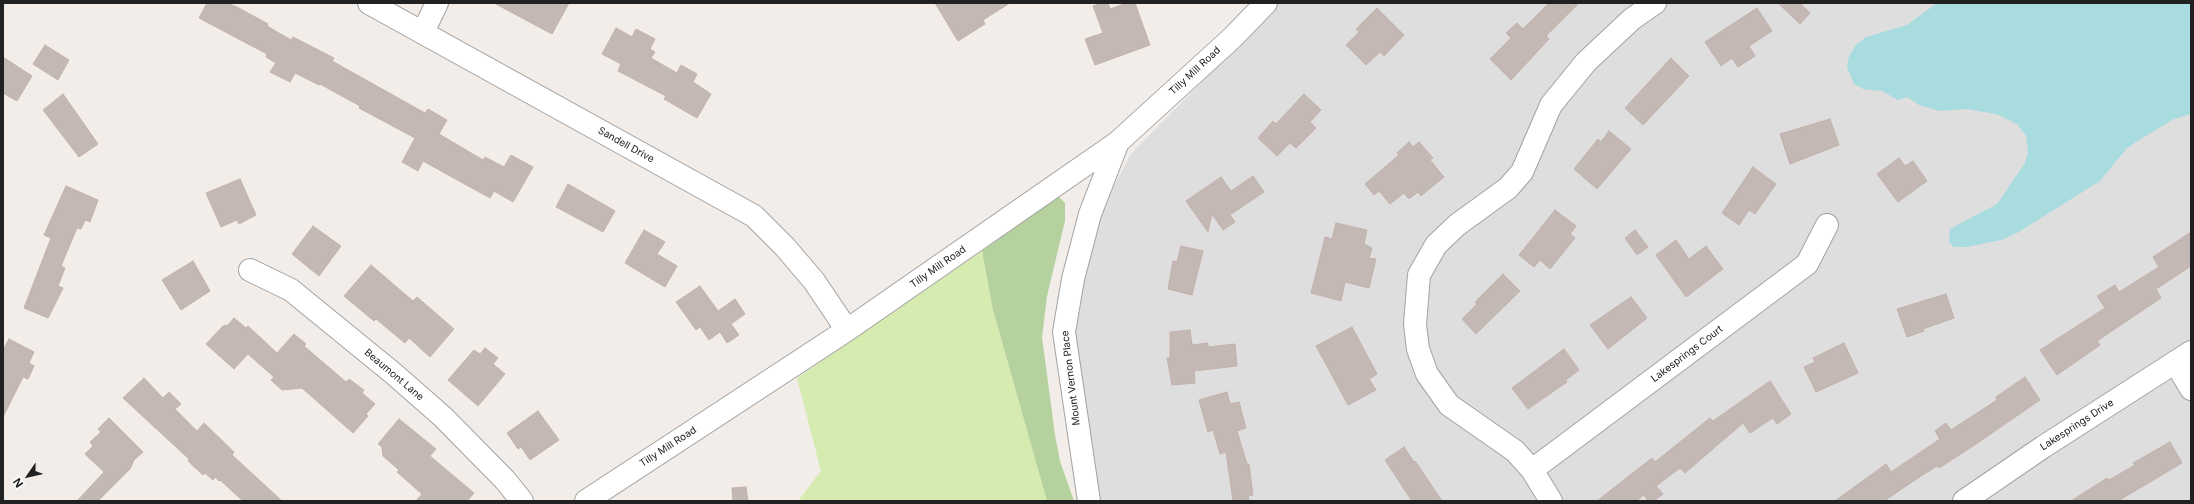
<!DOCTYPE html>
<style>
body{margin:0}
#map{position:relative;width:2194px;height:504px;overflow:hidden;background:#f2ede8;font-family:Inter,sans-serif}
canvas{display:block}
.frame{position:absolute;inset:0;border:4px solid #212121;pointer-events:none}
.north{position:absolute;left:8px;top:456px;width:40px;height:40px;-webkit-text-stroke:3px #fff;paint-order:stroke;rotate:236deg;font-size:11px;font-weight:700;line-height:16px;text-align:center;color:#212121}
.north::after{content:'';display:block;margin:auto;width:14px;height:18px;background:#212121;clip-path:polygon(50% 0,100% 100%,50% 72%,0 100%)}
</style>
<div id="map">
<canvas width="2194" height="504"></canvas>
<div class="frame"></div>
<div class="north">N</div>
</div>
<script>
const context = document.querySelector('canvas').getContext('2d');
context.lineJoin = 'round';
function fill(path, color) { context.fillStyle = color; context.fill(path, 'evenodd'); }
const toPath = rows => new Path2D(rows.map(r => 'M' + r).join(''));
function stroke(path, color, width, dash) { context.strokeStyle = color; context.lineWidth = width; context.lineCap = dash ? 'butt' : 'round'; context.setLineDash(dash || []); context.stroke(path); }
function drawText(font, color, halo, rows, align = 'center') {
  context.font = font + ' Inter,sans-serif'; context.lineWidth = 3.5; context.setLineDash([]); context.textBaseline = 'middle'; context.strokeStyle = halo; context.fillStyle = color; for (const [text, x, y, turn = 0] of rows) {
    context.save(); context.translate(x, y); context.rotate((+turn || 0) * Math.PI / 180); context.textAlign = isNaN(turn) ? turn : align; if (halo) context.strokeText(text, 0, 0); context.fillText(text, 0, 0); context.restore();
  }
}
const residential = toPath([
 [1279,3,2191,3,2191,501,1095,501,1072,330,1085,266,1106,201,1131,154]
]);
const grass = toPath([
 [982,251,993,310,1047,501,798,501,821,471,797,378]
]);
const forest = toPath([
 [1058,196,1065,203,1065,221,1047,296,1042,337,1055,435,1060,461,1074,501,1047,501,993,310,982,251]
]);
const water = toPath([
 [1937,3,2191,3,2191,114,2174,119,2139,140,2127,148,2100,181,2019,232,2001,240,1967,247,1954,247,1949,242,1950,229,1997,204,2025,163,2028,152,2026,136,2017,124,1996,114,1966,109,1939,111,1919,105,1907,97,1898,100,1882,91,1863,89,1854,84,1847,67,1849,56,1856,45,1866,37,1907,25]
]);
const building = toPath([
 [207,3,227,3,237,7,268,24,267,26,291,40,293,37,334,58,332,61,425,113,428,109,447,120,439,134,483,160,485,157,504,167,511,155,533,167,513,202,494,191,490,198,423,161,418,171,402,162,415,138,359,108,360,106,320,84,319,85,295,73,290,82,270,72,276,63,266,57,267,54,199,18,207,3],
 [494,3,569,3,552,34,494,3],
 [935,3,1010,3,983,20,985,24,958,41,935,3],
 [1102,3,1108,3,1110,9,1127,3,1135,3,1150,45,1095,65,1085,39,1103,33,1093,6,1102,3],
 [1549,3,1579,3,1546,36,1549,39,1511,80,1490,59,1511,38,1506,33,1517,23,1523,29,1549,3],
 [1778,3,1800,3,1810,13,1800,24,1778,3],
 [1377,8,1404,35,1384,56,1380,52,1366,65,1346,45,1359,32,1356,29,1377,8],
 [1757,8,1772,31,1749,46,1755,56,1738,67,1732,58,1721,66,1705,42,1757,8],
 [616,28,632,37,636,29,655,39,650,49,655,52,651,58,677,73,681,65,697,74,693,82,711,94,697,118,664,99,666,96,618,71,621,64,602,54,616,28],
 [45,45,69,60,58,80,33,64,45,45],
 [3,57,32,76,17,101,3,93,3,57],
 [1671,58,1689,76,1643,125,1625,108,1671,58],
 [63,94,98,144,79,157,43,110,63,94],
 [1304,94,1321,110,1310,122,1316,128,1296,148,1290,143,1277,156,1258,138,1273,121,1276,124,1304,94],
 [1830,119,1839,145,1790,164,1780,134,1830,119],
 [1609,131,1631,149,1597,189,1574,169,1598,139,1601,142,1609,131],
 [1409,142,1413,147,1419,142,1433,158,1430,160,1444,177,1421,196,1418,192,1409,199,1404,193,1390,204,1379,191,1374,195,1365,184,1399,155,1397,153,1409,142],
 [1899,158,1905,166,1913,161,1927,181,1898,202,1877,174,1899,158],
 [1753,167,1776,184,1755,214,1749,210,1739,225,1722,213,1753,167],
 [1253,176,1264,192,1230,215,1235,222,1223,230,1212,214,1208,232,1186,201,1221,177,1231,191,1253,176],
 [240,179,256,215,239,224,237,220,221,227,206,193,240,179],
 [568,184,615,211,603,232,556,207,568,184],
 [66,186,98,200,90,222,85,220,81,229,77,228,61,266,65,268,58,286,63,288,48,318,24,308,51,238,44,235,66,186],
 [1555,210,1576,226,1570,234,1575,238,1550,269,1540,260,1534,267,1519,255,1555,210],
 [1336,223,1367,230,1364,244,1372,248,1369,258,1376,259,1369,288,1345,282,1341,301,1311,293,1325,237,1332,239,1336,223],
 [313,226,341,246,319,276,292,254,313,226],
 [644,230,665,242,657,254,677,266,665,287,625,263,644,230],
 [1635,230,1648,247,1637,255,1625,238,1635,230],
 [2191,232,2191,266,2156,289,2161,298,2097,341,2100,345,2057,375,2040,350,2105,308,2097,296,2115,285,2119,292,2159,267,2153,257,2191,232],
 [1676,240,1689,259,1706,246,1723,269,1686,297,1656,255,1676,240],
 [1181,246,1203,251,1192,295,1168,289,1173,261,1177,262,1181,246],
 [193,261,210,291,181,310,162,280,193,261],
 [371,265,413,301,417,297,454,329,430,357,409,338,405,343,376,319,374,321,344,296,371,265],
 [1503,274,1520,291,1476,334,1462,319,1477,304,1475,302,1503,274],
 [700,286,718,311,735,299,745,314,731,324,739,335,727,343,720,332,709,340,700,327,696,330,676,302,700,286],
 [1946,294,1954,318,1923,329,1924,331,1907,337,1897,309,1946,294],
 [1631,297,1647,318,1608,349,1590,325,1631,297],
 [234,318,246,328,248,326,277,353,294,334,306,344,304,346,346,382,349,379,364,390,362,393,375,404,366,414,368,416,353,433,302,388,282,390,271,380,274,377,248,354,234,369,206,344,223,326,228,325,234,318],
 [1352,327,1377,374,1369,379,1376,390,1348,405,1316,346,1352,327],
 [1190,330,1192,345,1208,343,1208,347,1235,344,1237,366,1194,371,1195,383,1172,385,1167,358,1170,358,1170,332,1190,330],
 [9,339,34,352,29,363,34,366,28,379,23,377,3,417,3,350,9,339],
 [1844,343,1858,373,1816,392,1804,367,1815,362,1813,358,1815,357,1844,343],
 [485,348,498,358,493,364,505,374,478,406,448,380,474,350,480,354,485,348],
 [1564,349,1579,370,1566,380,1567,382,1528,409,1512,388,1564,349],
 [2025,377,2040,400,1973,446,1939,468,1937,466,1921,476,1884,501,1835,501,1886,464,1891,472,1940,439,1935,431,1946,423,1951,430,1997,400,1996,397,2025,377],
 [144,378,163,398,169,392,181,404,175,409,197,431,204,423,234,452,232,455,282,501,243,501,220,480,219,481,215,477,213,480,205,473,203,475,188,461,189,459,123,398,144,378],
 [1770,381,1791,414,1777,424,1773,418,1750,433,1743,423,1685,473,1680,468,1656,486,1663,494,1654,501,1648,501,1644,495,1636,501,1597,501,1652,458,1655,462,1710,418,1713,421,1770,381],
 [1227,392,1230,404,1239,402,1246,428,1237,431,1247,464,1249,464,1253,495,1248,496,1249,501,1233,501,1226,452,1220,454,1213,430,1208,432,1199,400,1227,392],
 [538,411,559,440,530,460,521,447,518,449,507,433,538,411],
 [109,418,143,452,134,460,130,469,98,501,77,501,104,472,85,454,93,446,90,442,101,432,98,429,109,418],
 [399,419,436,449,430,456,474,493,467,501,416,501,422,494,397,472,399,470,383,456,382,447,378,444,399,419],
 [2170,442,2182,463,2118,501,2071,501,2107,478,2109,480,2135,465,2133,463,2170,442],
 [1404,447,1414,462,1415,461,1442,501,1412,501,1385,460,1404,447],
 [746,487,748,501,733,501,732,488,746,487]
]);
const minor = toPath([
 [369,3,754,216,785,247,814,281,847,330],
 [423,32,437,3],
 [250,270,291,290,394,374,443,417,505,480,522,501],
 [2175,362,2191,389],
 [1532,470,1807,264,1827,225],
 [586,501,847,330,1118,142,1232,38,1266,3],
 [1089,501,1064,332,1073,279,1090,214,1118,142],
 [1551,501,1532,470,1515,451,1449,405,1427,374,1418,349,1415,324,1419,275,1436,245,1457,225,1508,188,1522,172,1551,105,1586,62,1632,19,1655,3],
 [1964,501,2043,447,2191,352]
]);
const streetNames = [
 ["Tilly Mill Road",1195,71,-43],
 ["Sandell Drive",626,145,29],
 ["Tilly Mill Road",938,267,-35],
 ["Lakesprings Court",1687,354,-37],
 ["Beaumont Lane",394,375,40],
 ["Mount Vernon Place",1071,378,-97],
 ["Lakesprings Drive",2077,425,-33],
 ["Tilly Mill Road",668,447,-33]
];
fill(residential, '#dfdedf');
fill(grass, '#d6ebaf');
fill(forest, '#b5d19d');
fill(water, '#a9dcdf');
fill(building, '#c3b8b4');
stroke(building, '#c4b1aa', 1);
stroke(minor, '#a2a2a2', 24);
stroke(minor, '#fff', 22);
drawText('10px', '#212121', '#fff', streetNames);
</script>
